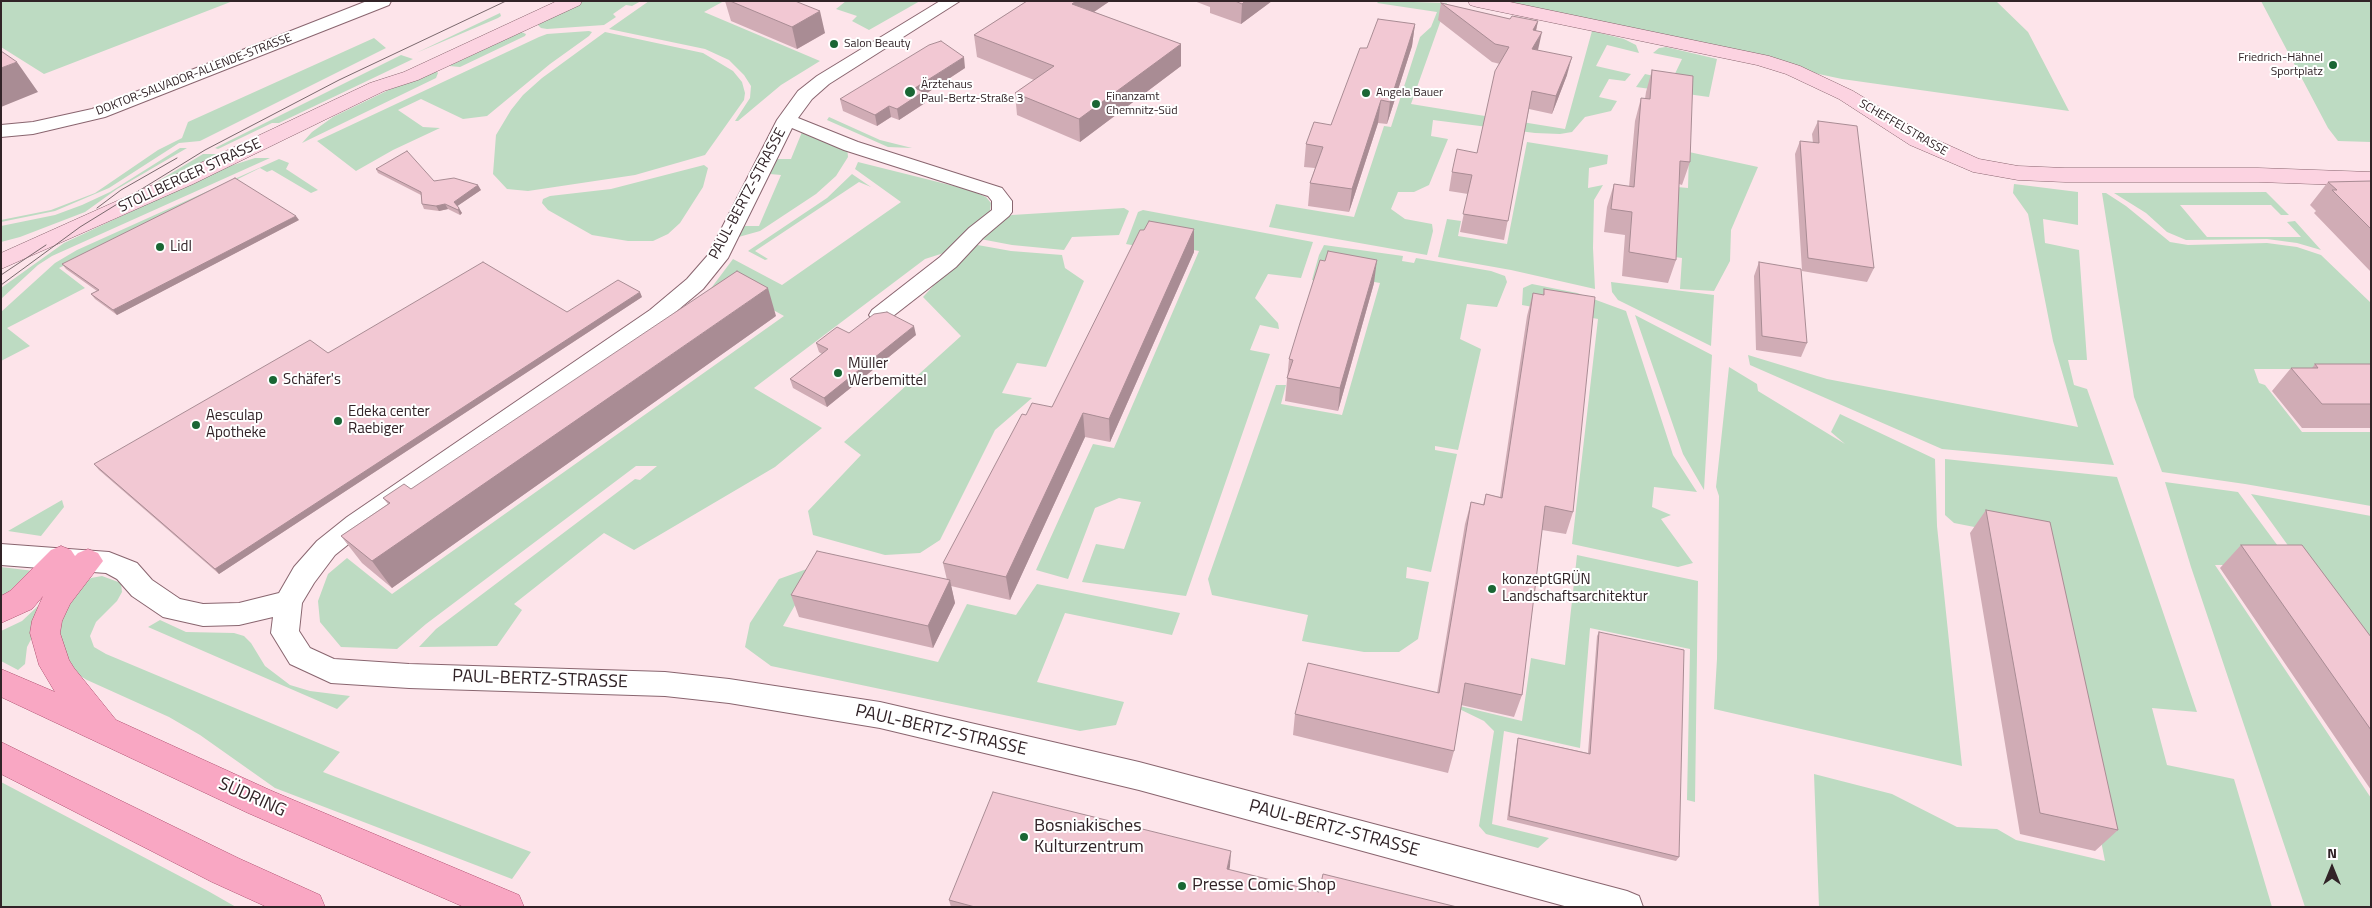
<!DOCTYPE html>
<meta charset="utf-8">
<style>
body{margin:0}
#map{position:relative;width:2372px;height:908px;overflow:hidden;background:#fde4ea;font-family:"Titillium Web",sans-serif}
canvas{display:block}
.frame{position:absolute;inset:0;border:2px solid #312327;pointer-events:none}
.north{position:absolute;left:2307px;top:843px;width:50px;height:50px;-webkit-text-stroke:4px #fff;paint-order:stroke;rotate:0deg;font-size:14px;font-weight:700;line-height:20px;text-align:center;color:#312327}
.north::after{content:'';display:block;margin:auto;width:18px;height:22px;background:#312327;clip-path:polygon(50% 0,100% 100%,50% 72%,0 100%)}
</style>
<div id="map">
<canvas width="2372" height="908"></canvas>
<div class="frame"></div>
<div class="north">N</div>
</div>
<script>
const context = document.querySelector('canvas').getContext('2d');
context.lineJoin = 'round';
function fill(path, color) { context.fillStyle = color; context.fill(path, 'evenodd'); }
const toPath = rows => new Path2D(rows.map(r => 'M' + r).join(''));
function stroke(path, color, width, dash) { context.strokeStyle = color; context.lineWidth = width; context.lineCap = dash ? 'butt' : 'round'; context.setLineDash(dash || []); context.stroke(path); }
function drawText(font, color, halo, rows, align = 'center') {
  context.font = font + ' "Titillium Web",sans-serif'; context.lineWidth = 4; context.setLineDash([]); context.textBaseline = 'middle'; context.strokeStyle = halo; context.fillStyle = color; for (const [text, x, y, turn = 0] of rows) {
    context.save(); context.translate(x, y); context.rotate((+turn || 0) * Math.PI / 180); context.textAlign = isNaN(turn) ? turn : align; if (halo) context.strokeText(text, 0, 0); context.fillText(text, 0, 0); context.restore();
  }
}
const green = toPath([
 [1,1,233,1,44,74,1,47],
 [580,1,641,1,632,6,626,5,613,14,616,17,604,25,547,29,541,28,538,25,538,21],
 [649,1,724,1,704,12,820,61,781,85,738,121,735,121,750,98,751,86,744,75,729,60,705,49,609,29],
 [846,1,920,1,869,30,852,21,857,16,836,9],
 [1379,1,1447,3,1411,104,1565,129,1592,31,1624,39,1636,45,1639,53,1607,45,1596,66,1631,74,1625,81,1609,79,1599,97,1617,101,1611,111,1585,117,1572,132,1560,134,1535,133,1433,120,1431,136,1448,139,1429,185,1414,192,1398,192,1391,209,1405,219,1432,224,1433,231,1427,255,1269,227,1276,204,1354,217,1384,126,1391,127,1420,37,1431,27,1437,12,1377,3],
 [1477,1,1996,1,2028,32,2069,111,1842,79],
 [2261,1,2371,1,2371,142,2338,141,2328,128],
 [500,13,501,16,498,18,416,53],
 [589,31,592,32,589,36,550,64,487,116,463,119,421,99,398,110,423,127,440,128,393,150,356,171,317,141,539,37,547,34],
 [521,32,526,34,525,36,460,67,449,66],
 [605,32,703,53,733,71,742,82,745,93,744,100,705,155,635,175,528,191,507,189,493,174,496,135,511,110,523,95,542,78],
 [374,38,386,48,200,141,179,143,109,188,55,211,1,222,1,220,51,210,95,193,158,150,182,138,188,122],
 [1666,47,1717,59,1709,97,1636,87,1645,74,1672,80,1682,59,1653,53,1659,48],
 [401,55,413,59,279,123,272,123,218,149,215,148],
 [434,68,438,73,436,78,302,143,312,132,333,117],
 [829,117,880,140,912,148,888,147,827,120],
 [802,132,847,147,848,157,836,176,816,194,760,231,735,238,741,226,759,226,781,175,770,174,777,159,791,159],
 [1527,142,1608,155,1607,164,1589,168,1588,188,1603,185,1594,200,1593,248,1595,289,1511,270,1438,257,1447,219,1461,221,1458,236,1507,244],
 [180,148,187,148,117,189,85,212,20,237,1,242,1,226,55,215,82,205,110,192],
 [1689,152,1758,167,1731,230,1730,261,1714,291,1680,289,1682,258,1675,257,1677,187,1688,188],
 [203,154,221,154,150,186],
 [255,158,270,158,52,256,38,265,1,299,1,288,64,243,224,168],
 [279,159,289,163,286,169,318,190,311,193,272,170,267,172,260,168,59,268,85,288,7,328,30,346,1,361,1,312,55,263,77,250],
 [858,162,970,190,986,197,991,203,990,211,978,225,950,251,925,259,754,388,822,428,775,467,634,550,604,533,514,604,522,610,497,646,419,647,436,629,635,479,640,480,657,466,636,466,426,624,397,649,341,647,320,622,318,601,328,574,347,558,392,594,784,316,741,292,709,291,733,259,782,285,901,202,855,169],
 [704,165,708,168,703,187,680,223,668,234,653,241,628,241,592,235,548,210,542,203,543,199,550,196,611,189],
 [852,174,871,187,859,182,755,251,768,259,765,260,748,251,827,198],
 [2014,184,2078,192,2078,225,2043,219,2045,243,2079,250,2087,360,2068,360,2074,385,2087,389,2114,465,1942,449,1750,365,1748,355,1827,379,2078,427,2053,341,2028,214,2013,193],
 [2266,192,2289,215,2281,215,2271,205,2180,205,2207,237,2301,237,2287,222,2295,221,2321,250,2297,243,2267,239,2186,240,2167,232,2146,213,2114,193],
 [2102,193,2106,193,2126,206,2170,242,2188,245,2267,243,2297,247,2321,255,2371,303,2371,369,2254,369,2259,383,2265,385,2302,432,2371,432,2371,506,2245,484,2162,472,2134,397],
 [1124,208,1129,211,1119,235,1072,237,1064,250,1012,245,975,238,1001,218,1012,215],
 [1143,210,1313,242,1301,278,1268,274,1255,298,1278,323,1279,329,1260,325,1250,350,1270,354,1186,596,1082,582,1096,544,1124,549,1141,502,1119,498,1095,508,1068,579,1036,570,1093,444,1114,448,1199,251,1145,241,1142,247,1126,244,1138,212],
 [972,244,1011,251,1062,255,1065,268,1084,281,1046,367,1017,363,1002,393,1032,398,995,430,940,540,920,553,885,555,813,535,808,511,861,455,844,442,961,336,923,297],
 [1324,245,1403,256,1402,261,1414,263,1416,258,1491,271,1505,276,1507,282,1497,307,1467,304,1460,339,1481,349,1458,450,1435,446,1435,450,1457,454,1431,572,1407,567,1406,578,1429,582,1418,639,1399,652,1364,652,1302,641,1308,615,1212,595,1208,579,1276,385,1286,385,1281,404,1342,415,1380,283,1325,273,1321,282,1312,280,1319,255],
 [1611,282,1714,295,1711,346,1618,300,1612,292],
 [1532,284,1577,293,1626,311,1673,455,1697,492,1654,487,1652,507,1671,515,1661,519,1693,563,1678,567,1572,544,1598,319,1522,305,1523,288],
 [1635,315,1712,355,1704,490,1683,454],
 [1729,367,1757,384,1758,391,1845,444,1831,432,1840,414,1935,459,1937,526,1962,766,1714,709,1717,659,1719,496,1716,487],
 [1945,459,2117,477,2197,712,2152,708,2167,765,2234,779,2272,907,1819,907,1814,774,1892,794,1957,827,1997,829,2016,840,2105,861,2041,540,1954,523,1945,515],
 [2165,482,2238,492,2292,565,2215,565,2371,798,2371,907,2305,907,2191,567],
 [2251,494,2371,516,2371,644,2302,565],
 [62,500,64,507,41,536,8,531],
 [1577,555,1698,581,1695,802,1687,800,1690,649,1590,628,1580,748,1504,731,1492,824,1549,838,1538,848,1486,834,1479,826,1494,731,1484,721,1447,703,1522,721,1531,658,1565,665],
 [818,565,783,626,938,662,967,604,1016,615,1037,584,1180,613,1172,635,1065,613,1037,682,1124,702,1116,725,1080,731,771,666,745,647,750,623,779,579],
 [1,567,34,571,1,614],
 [102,576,121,583,122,592,117,601,96,622,90,636,94,647,106,654,340,752,323,772,531,852,512,879,275,788,200,735,169,717,87,680,60,664,55,643,61,618,80,587,91,578],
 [38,606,48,607,27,647,25,664,18,670,1,661,1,631,22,621],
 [160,620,186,632,234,633,244,636,251,643,265,666,290,685,310,691,350,696,337,709,148,627],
 [1,782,208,891,236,907,1,907]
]);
const minor = toPath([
 [367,1,391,1,389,5,105,117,33,134,1,137,1,125,33,122,92,109,367,1],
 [940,1,960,1,829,84,812,99,798,118,858,142,1002,188,1012,201,1012,212,1009,216,983,238,956,267,888,320,880,322,872,320,869,315,872,310,940,257,969,228,992,210,992,201,988,196,844,150,792,128,728,258,703,289,666,320,365,531,335,555,314,583,302,603,299,631,310,648,334,659,409,664,665,672,729,679,880,702,1139,762,1627,891,1639,896,1643,907,1568,907,1139,790,880,728,729,703,665,696,409,688,331,683,290,664,271,633,273,617,239,625,203,626,163,617,132,596,117,579,106,573,1,565,1,544,109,552,137,563,152,580,180,599,203,604,239,603,279,593,294,567,317,541,347,517,650,310,687,279,708,255,777,120,798,91,817,76,940,1]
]);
const secondary = toPath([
 [557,1,582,1,580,5,418,80,384,91,193,184,1,269,1,253,177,174,370,83,404,72,557,1],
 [1468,1,1505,1,1769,56,1800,66,1853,91,1926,135,1979,159,2018,166,2065,168,2258,168,2371,172,2371,186,2258,182,2065,182,2018,180,1973,172,1910,145,1839,99,1786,74,1757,65,1477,7,1470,5,1468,1]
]);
const primary = toPath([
 [61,546,71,550,75,556,78,553,88,549,98,553,103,561,70,604,62,621,60,633,69,660,74,668,116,720,272,791,519,895,524,907,464,907,248,813,1,697,1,669,55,692,39,665,30,633,32,621,43,596,32,609,1,623,1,596,10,591,51,550,61,546],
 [1,742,238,858,320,895,325,907,267,907,212,882,1,774,1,742]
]);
const tram = toPath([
 [97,208,121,190,177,158],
 [1,275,46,245],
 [1,285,80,227,205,150,339,80,506,1]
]);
const wall = toPath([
 [725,1,795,1,825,33,797,49,731,21],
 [1027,1,1110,1,1094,12,1181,44,1181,66,1080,142,1017,115,1015,93,1034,80,977,57,974,35],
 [1194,1,1272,1,1241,24,1210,13,1210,7],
 [1441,3,1510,19,1538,21,1536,31,1538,50,1567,75,1552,114,1529,109,1504,240,1460,232,1468,194,1449,191,1452,172,1477,153,1500,64,1492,62,1438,20],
 [1415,24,1412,46,1387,124,1378,123,1349,212,1308,206,1310,183,1315,168,1304,167,1306,144,1331,125,1367,48],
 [965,68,924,95,925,103,899,120,891,117,877,126,843,111,840,99],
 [1652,70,1690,162,1682,185,1679,184,1676,260,1668,283,1622,276,1625,235,1604,232,1607,207,1614,184,1629,187,1635,121,1641,98,1645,99,1646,92],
 [1818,121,1874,268,1867,282,1802,271,1795,154,1800,141,1813,143,1812,134],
 [376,169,434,181,481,190,457,206,462,213,460,215,448,209,439,211,424,209,422,204,421,195,378,173],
 [2371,181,2371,272,2314,213,2316,211,2310,205,2328,182],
 [299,220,117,315,95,299,91,294,97,291,66,269,62,264],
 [1194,229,1194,252,1110,442,1085,437,1010,600,951,586,955,603,933,648,799,617,791,595,947,580,943,563,1026,415,1052,407,1144,230],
 [1759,262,1807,343,1801,357,1756,350,1754,276],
 [1374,283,1338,411,1285,401,1289,359],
 [1544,289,1573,512,1566,534,1542,530,1522,695,1514,717,1461,705,1454,751,1448,773,1293,735,1295,714,1437,693,1465,524,1471,502,1483,505,1486,494,1500,497,1527,316,1533,293,1543,295],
 [642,297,219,574,99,470,94,464,328,353,567,312],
 [776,316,392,588,362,563,341,536,388,504,383,498,411,489],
 [849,333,916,335,827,407,793,388,790,379,822,354,819,352,816,343],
 [2315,364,2371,364,2371,428,2302,428,2272,391,2291,368,2312,368],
 [1986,510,2118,830,2095,851,2020,834,1970,533],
 [2241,545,2371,637,2371,790,2220,568],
 [1599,632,1679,857,1676,861,1507,820,1517,742,1518,738,1588,753,1597,636],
 [1230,866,1229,870,1319,892,1457,907,951,907,949,900]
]);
const shadedWall = toPath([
 [1076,1,1110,1,1073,26,1072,4],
 [1245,1,1272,1,1241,24,1242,4],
 [820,11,825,33,797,49,792,27],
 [1538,21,1534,39,1533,30],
 [1415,24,1412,46,1387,124,1390,102],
 [1542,32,1538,50,1532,49],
 [1181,44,1181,66,1080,142,1079,119],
 [964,57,965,68,924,95,925,103,899,120,897,109,915,88],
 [1572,57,1567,75,1552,114,1556,96],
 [17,62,38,92,1,107,1,68],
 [1381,100,1378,123,1349,212,1352,189],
 [889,106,891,117,877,126,875,115],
 [478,185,481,190,456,207,454,202],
 [445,204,448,209,439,211,436,206],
 [459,208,462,213,460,215,458,210],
 [296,216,299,220,117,315,113,310],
 [1194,229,1194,252,1110,442,1109,419],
 [1377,260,1374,283,1338,411,1340,388],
 [768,288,776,316,392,588,372,561],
 [640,292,642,297,219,574,215,569],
 [914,326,916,335,827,407,824,398],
 [1083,413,1085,437,1010,600,1006,577],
 [950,580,955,603,933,648,928,626],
 [1231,851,1230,866,1226,884,1227,869]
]);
const building = toPath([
 [730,1,795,1,820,11,792,27,730,1],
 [1027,1,1076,1,1072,4,1181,44,1079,119,1015,93,1054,66,974,35,1027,1],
 [1235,1,1245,1,1242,4,1235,1],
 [1441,3,1510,19,1512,16,1538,21,1533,30,1542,32,1532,49,1572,57,1556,96,1532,91,1508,221,1463,214,1472,175,1452,172,1457,149,1477,153,1495,71,1509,47,1495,44,1441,3],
 [1378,19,1415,24,1390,102,1381,100,1352,189,1310,183,1323,147,1306,144,1314,122,1331,125,1360,48,1367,48,1378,19],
 [941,41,964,57,915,88,923,92,897,109,889,106,875,115,840,99,929,45,941,41],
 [1,51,17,62,1,68,1,51],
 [1652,70,1693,76,1690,162,1680,161,1676,260,1629,252,1632,212,1611,209,1614,184,1634,187,1641,98,1650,99,1652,70],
 [1818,121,1857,126,1874,268,1808,258,1800,141,1819,143,1818,121],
 [407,151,434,181,454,178,478,185,454,202,459,208,458,210,445,204,436,206,422,204,421,192,376,169,407,151],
 [235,178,296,216,113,310,91,294,99,290,62,264,235,178],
 [2371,181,2371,229,2332,190,2337,190,2328,182,2371,181],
 [1149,221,1194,229,1109,419,1083,413,1006,577,943,563,1022,414,1026,415,1032,403,1052,407,1140,230,1144,230,1149,221],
 [1328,251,1377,260,1340,388,1287,378,1293,360,1289,359,1300,323,1320,260,1325,261,1328,251],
 [483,262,567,312,618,280,640,292,215,569,94,464,310,340,328,353,483,262],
 [1759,262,1801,269,1807,343,1762,336,1759,262],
 [737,271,768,288,372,561,341,536,390,503,383,498,404,484,411,489,737,271],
 [1544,289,1595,297,1573,512,1545,506,1522,695,1465,683,1454,751,1295,714,1308,663,1439,693,1471,502,1484,505,1486,494,1502,498,1533,293,1544,295,1544,289],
 [887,312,914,326,824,398,790,379,828,349,816,343,837,327,849,333,874,314,887,312],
 [2315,364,2371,364,2371,404,2322,404,2291,368,2318,368,2315,364],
 [1986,510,2050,522,2118,830,2040,813,1986,510],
 [2241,545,2302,545,2371,637,2371,730,2241,545],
 [817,551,950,580,928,626,791,595,817,551],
 [1599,632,1684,650,1679,857,1509,816,1518,738,1590,754,1599,632],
 [993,792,1231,851,1227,869,1319,892,1323,874,1457,907,975,907,949,900,993,792]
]);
const markers = [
 [834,44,5,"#1a6634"],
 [2333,65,5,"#1a6634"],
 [910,92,6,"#1a6634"],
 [1366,93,5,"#1a6634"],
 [1096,104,5,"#1a6634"],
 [160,247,5,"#1a6634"],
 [838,373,5,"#1a6634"],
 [273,380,5,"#1a6634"],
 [338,421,5,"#1a6634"],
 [196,425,5,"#1a6634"],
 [1492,589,5,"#1a6634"],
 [1024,837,5,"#1a6634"],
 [1182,886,5,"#1a6634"]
];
const farPoinames = [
 ["Salon Beauty",844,44],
 ["Friedrich-Hähnel",2323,58,"right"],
 ["Sportplatz",2323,72,"right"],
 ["Ärztehaus",921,85],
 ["Paul-Bertz-Straße 3",921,99],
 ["Angela Bauer",1376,93],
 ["Finanzamt",1106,97],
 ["Chemnitz-Süd",1106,111]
];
const farStreetnames = [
 ["DOKTOR-SALVADOR-ALLENDE-STRASSE",194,75,-21],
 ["SCHEFFELSTRASSE",1903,128,30]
];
const streetNames = [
 ["STOLLBERGER STRASSE",190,176,-25],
 ["PAUL-BERTZ-STRASSE",748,194,-62]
];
const poiNames = [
 ["Lidl",170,247],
 ["Müller",848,364],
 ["Werbemittel",848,381],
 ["Schäfer's",283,380],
 ["Edeka center",348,412],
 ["Raebiger",348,429],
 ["Aesculap",206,416],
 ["Apotheke",206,433],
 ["konzeptGRÜN",1502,580],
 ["Landschaftsarchitektur",1502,597]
];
const nearStreetnames = [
 ["PAUL-BERTZ-STRASSE",540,680,2],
 ["PAUL-BERTZ-STRASSE",941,731,13],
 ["SÜDRING",252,798,24],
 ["PAUL-BERTZ-STRASSE",1334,829,15]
];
const nearPoinames = [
 ["Bosniakisches",1034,827],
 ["Kulturzentrum",1034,848],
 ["Presse Comic Shop",1192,886]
];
fill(green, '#bddbc2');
stroke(minor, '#89656f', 2);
stroke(secondary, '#89656f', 1);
stroke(primary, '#b05272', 1);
fill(minor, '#fff');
fill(secondary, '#fcd3e1');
fill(primary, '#f9a7c3');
stroke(tram, '#7a686d', 1);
fill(wall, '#d0acb5');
fill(shadedWall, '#a98c94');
fill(building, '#f2c8d3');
stroke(building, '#a98c94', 1);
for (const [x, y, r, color] of markers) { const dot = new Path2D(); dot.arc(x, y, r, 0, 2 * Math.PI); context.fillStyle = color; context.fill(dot); stroke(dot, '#fff', 2); }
drawText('12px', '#312327', '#fff', farPoinames, 'left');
drawText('12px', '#312327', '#fff', farStreetnames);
drawText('15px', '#312327', '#fff', streetNames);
drawText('15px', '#312327', '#fff', poiNames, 'left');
drawText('18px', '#312327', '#fff', nearStreetnames);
drawText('18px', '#312327', '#fff', nearPoinames, 'left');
</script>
